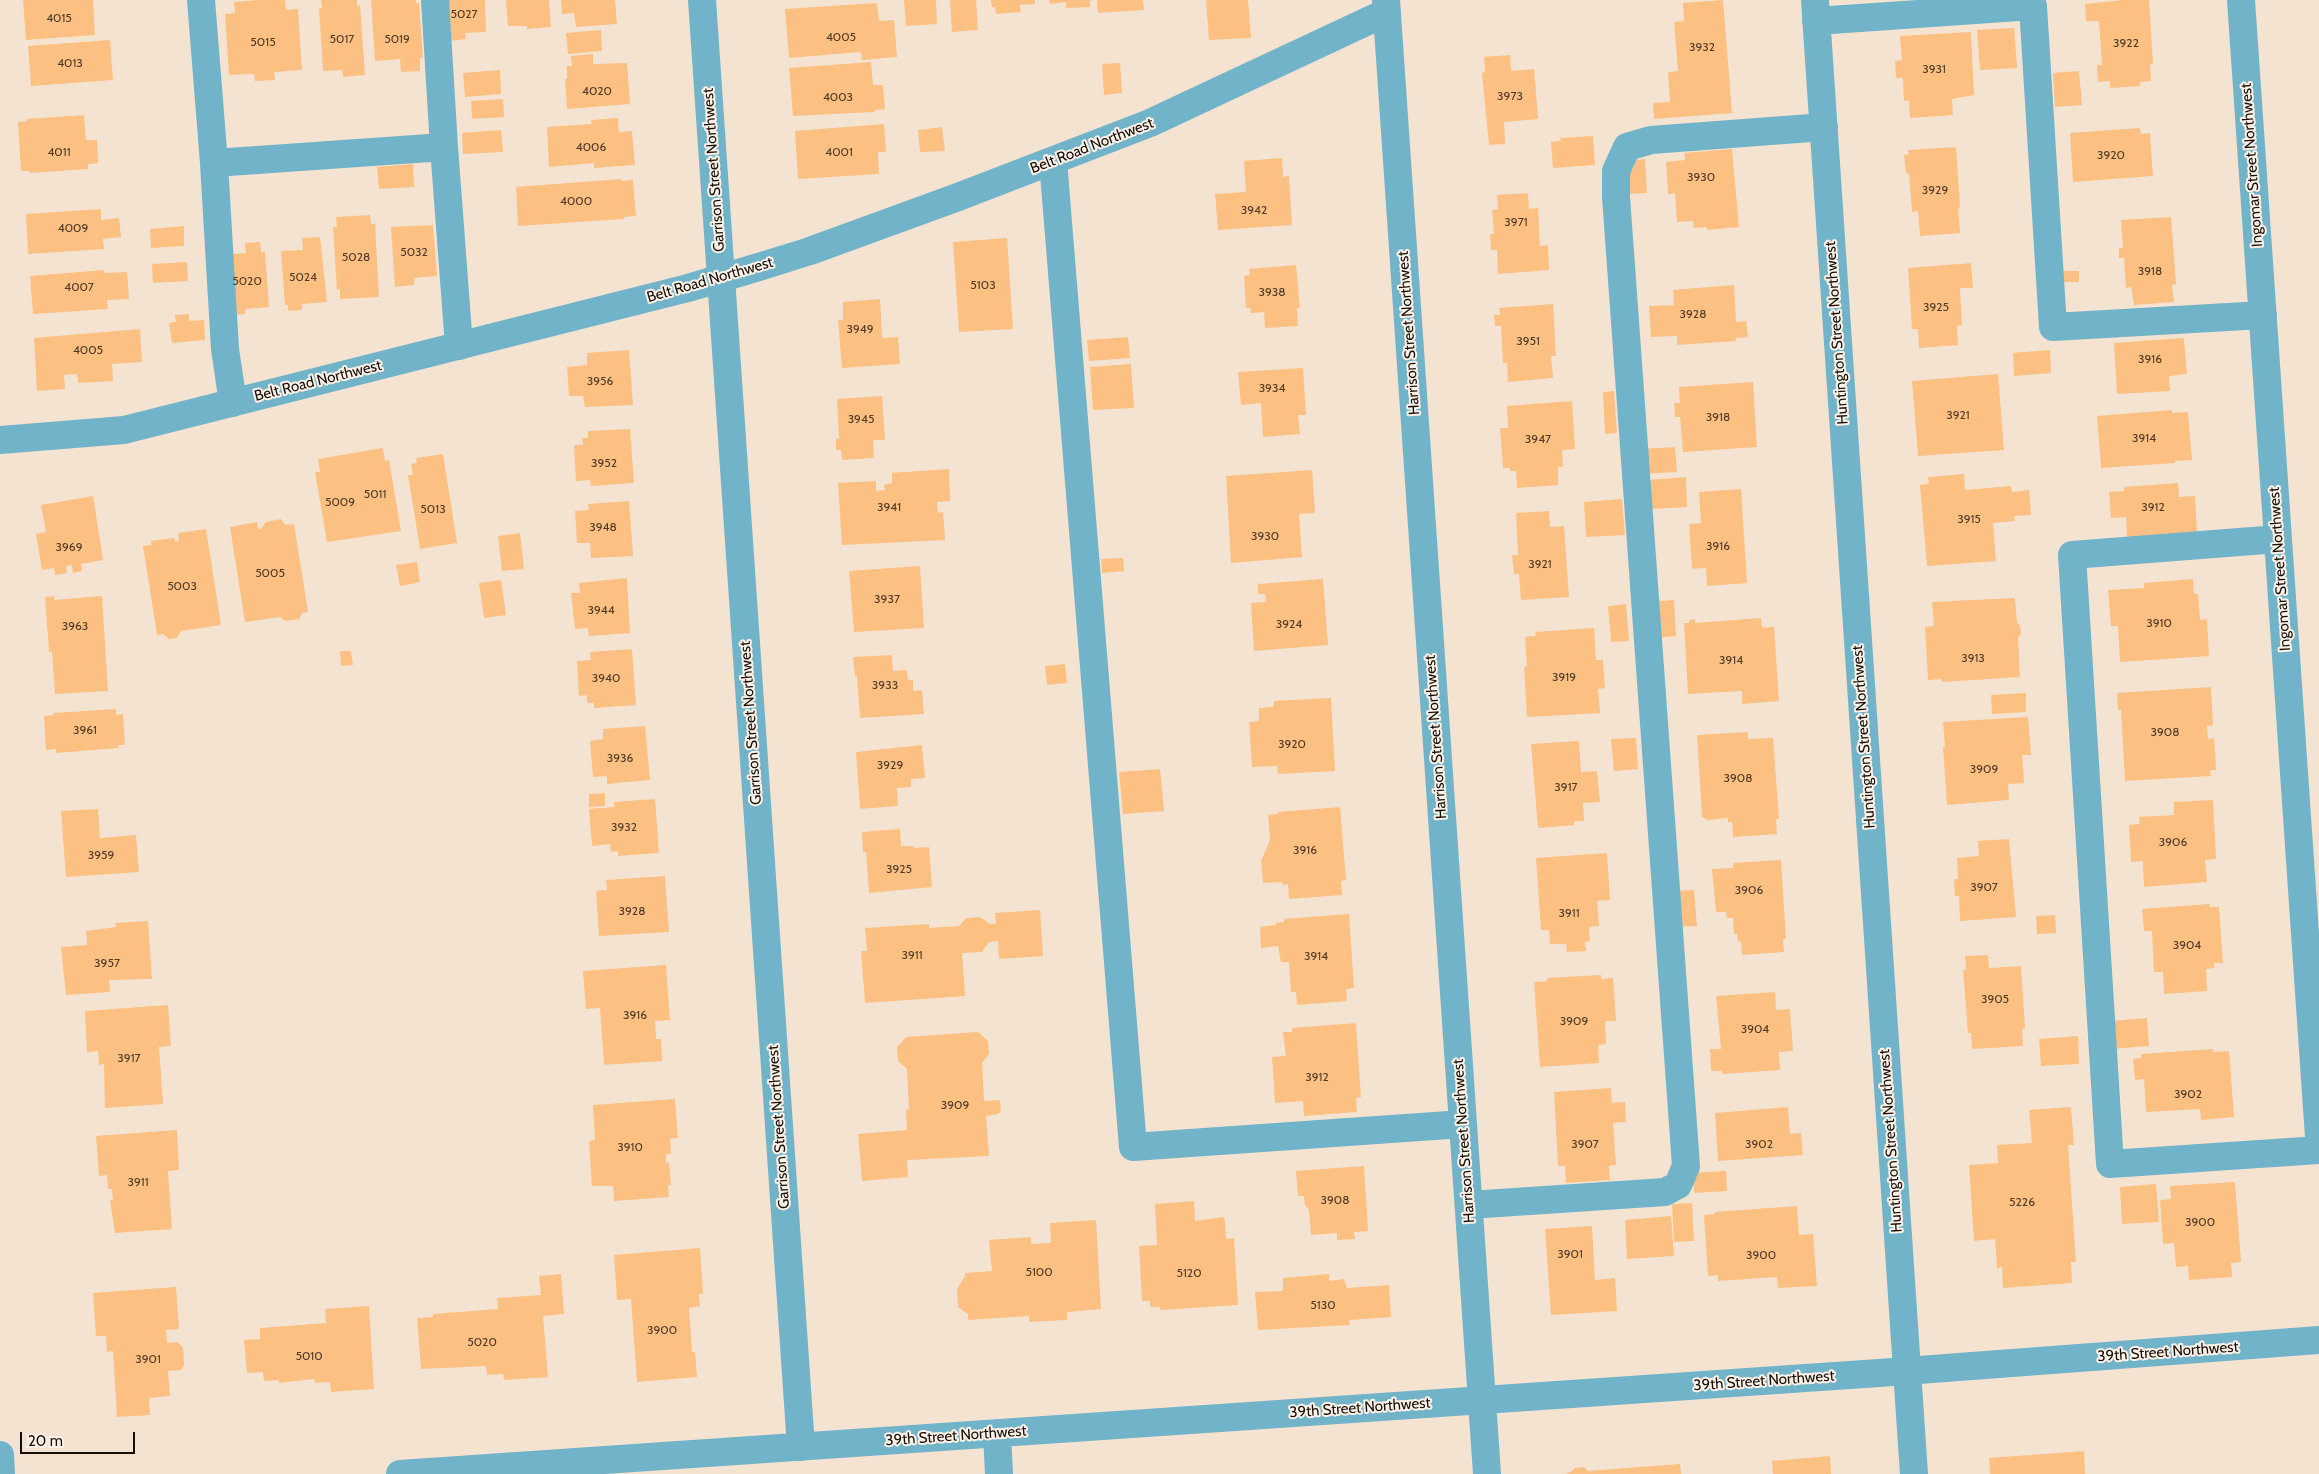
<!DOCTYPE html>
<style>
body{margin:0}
#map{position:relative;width:2319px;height:1474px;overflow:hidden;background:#f5e3d2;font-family:Cabin,sans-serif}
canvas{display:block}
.scale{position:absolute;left:20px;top:1432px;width:115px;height:22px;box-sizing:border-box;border:2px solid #150f09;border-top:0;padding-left:6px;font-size:15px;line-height:18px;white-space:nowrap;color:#150f09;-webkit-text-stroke:4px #fdf2e7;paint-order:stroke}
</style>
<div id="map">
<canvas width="2319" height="1474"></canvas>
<div class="scale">20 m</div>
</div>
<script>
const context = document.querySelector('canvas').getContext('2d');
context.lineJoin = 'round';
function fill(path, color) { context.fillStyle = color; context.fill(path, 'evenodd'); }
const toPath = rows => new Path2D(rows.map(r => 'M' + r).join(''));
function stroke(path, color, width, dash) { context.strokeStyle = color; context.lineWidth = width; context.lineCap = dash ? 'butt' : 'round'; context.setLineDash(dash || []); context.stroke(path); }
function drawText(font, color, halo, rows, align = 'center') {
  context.font = font + ' Cabin,sans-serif'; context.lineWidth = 4; context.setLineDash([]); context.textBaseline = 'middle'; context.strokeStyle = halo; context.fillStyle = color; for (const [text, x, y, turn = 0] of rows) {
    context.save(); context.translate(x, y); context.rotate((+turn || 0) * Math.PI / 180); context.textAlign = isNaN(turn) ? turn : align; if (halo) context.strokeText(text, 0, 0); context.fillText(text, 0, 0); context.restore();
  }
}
const building = toPath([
 [23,0,93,0,95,35,26,40],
 [258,0,285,0,286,10,298,9,302,70,274,72,275,80,255,81,254,74,229,75,225,14,235,13,234,2],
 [321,0,357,0,357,6,360,5,365,75,343,77,342,70,323,71,319,8,322,8],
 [371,0,416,0,416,3,419,3,423,58,420,58,420,71,401,72,400,59,375,61],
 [441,0,485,0,486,32,465,33,466,39,449,41],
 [506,0,549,0,551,27,527,29,527,26,508,26],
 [561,0,615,0,617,24,576,27,574,13,562,14],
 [904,0,936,0,937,24,906,26],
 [950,0,976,0,978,30,952,32],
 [991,0,1035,0,1035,4,1020,5,1021,12,996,14,995,7,992,7],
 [1049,0,1090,0,1090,7,1066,8,1066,2,1050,4],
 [1097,0,1143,0,1144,10,1098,13],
 [1206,0,1248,0,1251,38,1209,40],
 [1723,0,1732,113,1654,119,1653,103,1670,102,1668,72,1678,71,1674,22,1684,21,1683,3],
 [2123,0,2149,0,2153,64,2150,64,2151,81,2140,82,2140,86,2110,88,2110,81,2098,82,2097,65,2102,65,2099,21,2086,21,2085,4],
 [877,3,879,21,894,20,897,57,862,60,861,52,789,58,785,9],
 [2014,28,2017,68,1980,70,1977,30],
 [601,30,602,51,568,54,566,33],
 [1971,32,1974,95,1952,99,1953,115,1910,118,1909,100,1904,101,1903,78,1896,78,1895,61,1902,60,1900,36],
 [110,40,113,80,31,86,28,46],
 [593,54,593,64,627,63,630,104,567,109,565,79,567,79,567,66,572,66,571,56],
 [1510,55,1511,71,1534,69,1538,119,1504,122,1505,144,1489,145,1482,73,1485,72,1484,57],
 [871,62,873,85,883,85,885,109,875,110,875,112,793,116,789,68],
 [1120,63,1122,93,1104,95,1102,64],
 [500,70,501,94,465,97,463,73],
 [2079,71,2082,105,2055,107,2053,73],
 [503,99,504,117,472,119,471,101],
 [84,115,86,140,97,140,98,163,88,164,88,169,30,173,30,171,21,171,18,122,27,121,27,119],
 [618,118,619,132,632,131,635,165,594,168,594,163,549,167,547,127,592,124,591,120],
 [884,124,886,152,878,152,879,174,798,179,795,131],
 [942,127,945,151,920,152,918,130],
 [2140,128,2141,134,2150,133,2153,176,2073,182,2070,133],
 [501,130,503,152,463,154,462,133],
 [1593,136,1595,165,1553,168,1551,142,1561,141,1560,138],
 [1956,147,1960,208,1958,208,1960,233,1920,236,1918,211,1912,212,1909,173,1906,173,1904,155,1909,154,1908,150],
 [1732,149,1739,227,1707,230,1707,227,1694,228,1693,221,1677,222,1675,193,1668,194,1666,162,1685,160,1684,153],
 [1282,158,1283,177,1289,176,1292,225,1218,230,1215,194,1246,192,1244,161],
 [1645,159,1647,193,1628,194,1625,161],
 [413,164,414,187,379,189,377,167],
 [621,179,621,181,633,180,636,216,624,217,624,219,518,226,516,187],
 [1528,193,1529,209,1538,208,1540,246,1548,245,1549,270,1498,274,1497,250,1491,250,1490,234,1494,234,1492,210,1498,209,1497,195],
 [101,209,101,220,119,218,121,237,103,239,104,249,28,254,26,214],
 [370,215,371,224,375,224,379,297,340,299,340,289,337,290,333,227,337,227,336,217],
 [2171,217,2176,284,2172,285,2174,302,2134,305,2131,287,2126,288,2124,258,2119,258,2119,248,2123,248,2121,220],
 [433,225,437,276,414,278,414,285,395,287,391,227],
 [184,226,184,246,151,248,150,229],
 [320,237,327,302,302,304,302,310,288,311,288,305,285,305,281,251,303,250,302,238],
 [1007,238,1013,329,959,332,953,242],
 [260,242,261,252,265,252,269,307,245,309,245,314,233,315,224,255,246,253,245,243],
 [187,262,188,281,153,283,152,264],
 [1971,263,1973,288,1960,288,1962,325,1957,326,1958,345,1919,348,1918,329,1912,329,1908,268],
 [1296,265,1300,308,1297,308,1298,326,1265,328,1264,312,1251,313,1250,308,1246,308,1244,276,1250,275,1249,269],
 [104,270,105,273,127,272,129,299,107,300,108,309,33,314,30,276],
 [2063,271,2079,271,2079,282,2063,282],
 [1734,285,1736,322,1746,321,1748,337,1735,338,1736,341,1677,345,1677,336,1651,337,1649,306,1674,305,1673,290],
 [880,299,882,338,898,337,900,364,842,368,838,320,843,320,843,302],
 [1553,304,1556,356,1551,356,1553,378,1508,382,1507,363,1503,363,1501,326,1495,326,1494,315,1500,315,1499,308],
 [189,314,189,321,204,320,205,340,172,343,169,323,176,322,175,315],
 [140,329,142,362,112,364,113,381,78,383,77,374,64,375,65,389,37,391,34,338],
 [1128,337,1130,358,1089,361,1087,340],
 [2184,338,2187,374,2169,376,2170,391,2117,394,2114,343],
 [629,350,633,405,585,407,583,396,569,396,567,367,587,365,587,353],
 [2050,350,2051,373,2014,376,2013,353],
 [1131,364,1134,408,1093,410,1090,367],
 [1303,368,1306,415,1298,415,1300,434,1263,437,1261,403,1241,405,1238,372],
 [1998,374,2004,450,1918,456,1912,381],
 [1753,382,1757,447,1683,452,1680,417,1675,417,1674,403,1680,403,1679,387],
 [1614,391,1617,433,1605,434,1603,392],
 [882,396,885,440,873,440,874,458,842,460,841,450,836,450,836,439,839,439,837,399],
 [1572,401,1575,449,1562,450,1563,467,1558,467,1558,485,1517,488,1516,471,1510,471,1510,468,1503,468,1500,428,1508,428,1507,406],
 [2172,410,2172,413,2188,412,2192,460,2175,461,2175,463,2101,468,2097,416],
 [630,429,634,483,591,486,590,480,576,481,574,445,583,445,582,438,588,438,588,431],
 [1675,447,1677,472,1641,474,1640,449],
 [383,448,385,461,389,460,401,531,327,542,315,472,320,472,318,459],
 [443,454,457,543,420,549,408,475,413,475,411,464,417,463,416,458],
 [949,469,950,501,937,502,938,513,943,512,945,540,842,545,838,483,876,481,876,491,885,490,884,485,892,483,892,473],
 [1312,470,1315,513,1299,514,1302,557,1231,563,1226,476],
 [1964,474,1965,490,2011,486,2012,492,2029,490,2031,515,2014,516,2015,521,1993,523,1996,561,1927,566,1920,485,1929,484,1928,477],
 [1686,477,1687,507,1651,509,1649,480],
 [2178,483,2179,497,2195,496,2197,533,2127,539,2126,517,2111,518,2109,492,2124,491,2124,487],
 [1741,489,1747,583,1707,586,1706,568,1692,569,1689,524,1701,523,1699,492],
 [93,496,103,560,81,564,82,571,73,573,72,565,66,566,67,573,55,575,54,568,42,570,36,534,46,532,41,505],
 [1622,499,1625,535,1586,537,1584,502],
 [629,501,633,556,591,558,590,543,577,543,575,511,589,510,588,504],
 [1549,511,1550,527,1564,526,1569,597,1521,600,1519,574,1514,574,1512,555,1518,555,1516,513],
 [281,519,285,525,294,524,308,612,302,613,299,619,285,621,280,617,245,622,230,527,257,522,258,529,261,529,266,522],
 [206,529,221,625,181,631,177,638,169,639,163,634,157,635,143,546,151,545,151,541,174,538,175,542,179,541,178,533],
 [520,533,524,569,502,571,498,536],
 [1123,558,1124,571,1102,573,1101,559],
 [417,562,420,582,400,586,396,565],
 [920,566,924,628,854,632,849,571],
 [627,578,630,633,589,636,588,628,575,629,571,593,580,593,579,583],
 [1323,579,1328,645,1254,651,1251,603,1266,602,1265,594,1258,594,1258,584],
 [2193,579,2194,594,2198,594,2200,620,2207,619,2209,656,2120,662,2118,626,2111,626,2108,590,2144,588,2144,583],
 [501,580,506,615,484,618,479,583],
 [54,596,54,600,102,596,108,691,55,694,52,652,49,652,45,597],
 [2015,598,2017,622,2020,626,2021,633,2018,638,2020,677,1942,682,1942,679,1928,680,1925,627,1934,626,1932,602],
 [1674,600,1676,636,1652,638,1650,602],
 [1626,604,1629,641,1611,642,1608,606],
 [1761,618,1762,628,1774,627,1779,701,1742,704,1742,691,1688,694,1684,623,1689,623,1689,620,1695,619,1695,623],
 [1594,628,1596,660,1603,660,1605,688,1598,689,1600,713,1527,717,1524,667,1527,666,1525,637,1536,636,1535,632],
 [632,649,636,705,594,708,594,703,587,703,587,695,579,696,577,661,591,660,590,652],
 [340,651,351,651,353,665,341,666],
 [892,655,893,671,907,670,908,680,913,680,913,691,922,690,924,714,860,718,857,676,855,676,853,657],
 [1065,664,1067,683,1047,685,1045,666],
 [2211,687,2213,725,2207,726,2208,739,2214,738,2216,770,2210,770,2211,776,2125,781,2121,710,2118,710,2117,693],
 [2026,693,2026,712,1992,714,1991,695],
 [1331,698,1335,771,1278,774,1277,766,1252,767,1249,722,1259,721,1259,708,1273,707,1274,701],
 [116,709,116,715,123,714,125,745,118,745,119,748,56,753,56,749,46,750,44,716,54,715,53,713],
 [2028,717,2031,755,2022,755,2024,783,2008,784,2009,800,1947,805,1943,747,1945,747,1943,722],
 [645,726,650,780,607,784,607,776,593,777,590,741,603,739,603,729],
 [1748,732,1748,739,1773,738,1779,819,1776,819,1777,834,1733,837,1732,822,1728,822,1728,818,1708,820,1702,817,1697,735],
 [1636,738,1638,769,1614,771,1611,739],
 [1579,741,1581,772,1597,771,1600,802,1583,803,1584,821,1574,821,1574,825,1538,828,1531,744],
 [922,745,925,778,911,779,911,787,897,788,898,806,860,809,856,752],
 [1160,769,1164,811,1123,814,1119,772],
 [605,793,605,806,589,807,589,794],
 [655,799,659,853,618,856,618,851,611,852,610,844,592,846,589,809,614,807,614,802],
 [2213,800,2216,859,2205,860,2207,882,2144,887,2143,861,2131,862,2129,825,2140,824,2139,817,2174,815,2174,802],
 [1340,807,1346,880,1341,881,1342,895,1289,899,1288,884,1283,885,1282,882,1263,883,1261,861,1270,840,1268,815,1278,814,1278,812],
 [98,809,100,838,136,835,139,872,66,877,61,811],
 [900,829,901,846,913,846,914,848,929,847,932,887,869,893,866,852,863,852,862,832],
 [2009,839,2016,917,1960,921,1959,896,1955,896,1954,879,1958,879,1957,858,1979,856,1978,841],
 [1607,853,1610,900,1597,901,1599,926,1589,927,1590,941,1585,942,1586,951,1567,952,1566,944,1550,944,1549,930,1541,930,1536,858],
 [1781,860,1786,939,1783,939,1784,952,1742,955,1741,941,1738,942,1737,934,1734,934,1733,918,1727,918,1726,912,1716,912,1712,869,1733,868,1733,863],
 [665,876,669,932,599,936,596,891,607,890,606,880],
 [1694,890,1697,926,1675,927,1672,891],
 [2210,904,2210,907,2219,907,2223,963,2214,963,2214,968,2206,969,2207,991,2164,994,2163,972,2154,972,2152,931,2144,931,2142,909],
 [1040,910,1043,956,999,959,998,941,989,942,982,952,962,953,965,996,865,1003,861,951,867,951,865,928,929,924,929,928,959,926,966,918,980,917,990,924,996,924,995,913],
 [1349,914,1354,988,1346,989,1347,1001,1297,1005,1296,992,1291,992,1289,962,1281,962,1278,946,1261,948,1260,927,1276,925,1276,923,1284,922,1284,919],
 [2055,915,2056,933,2037,934,2036,916],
 [148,921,152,979,109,980,110,992,66,995,61,947,87,945,86,931,116,927,115,923],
 [1988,955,1989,968,2021,966,2025,1028,2022,1029,2023,1046,1972,1049,1971,1033,1968,1033,1963,970,1966,970,1965,956],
 [666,965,670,1020,655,1021,656,1039,661,1039,662,1061,604,1065,600,1008,586,1009,583,971],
 [1601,975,1601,979,1613,978,1616,1021,1605,1021,1606,1044,1598,1045,1599,1063,1540,1067,1534,982,1547,981,1547,978],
 [1775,992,1776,1010,1790,1009,1793,1051,1779,1052,1780,1070,1722,1074,1722,1071,1711,1071,1710,1049,1721,1049,1716,996],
 [168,1005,171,1046,159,1047,163,1104,105,1108,104,1064,99,1065,98,1051,87,1052,85,1011],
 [2147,1018,2149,1046,2112,1049,2110,1021],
 [1356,1023,1361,1097,1356,1098,1357,1112,1304,1116,1303,1101,1275,1103,1272,1057,1286,1056,1283,1032,1292,1032,1292,1028],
 [978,1032,988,1041,989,1054,982,1063,984,1101,1000,1100,1001,1111,998,1114,986,1116,989,1156,907,1160,908,1177,862,1181,858,1134,907,1130,906,1110,909,1109,907,1069,898,1061,897,1047,906,1037],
 [2078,1036,2079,1064,2041,1066,2039,1039],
 [2213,1049,2213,1052,2229,1051,2234,1117,2201,1120,2200,1109,2146,1112,2144,1079,2135,1080,2133,1059,2141,1058,2141,1054],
 [1611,1088,1612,1103,1625,1102,1626,1122,1613,1123,1616,1165,1609,1166,1610,1180,1566,1183,1565,1166,1558,1166,1554,1092],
 [675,1099,678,1138,670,1139,671,1154,666,1154,666,1163,669,1163,671,1185,668,1185,669,1197,614,1201,613,1186,592,1186,589,1141,595,1140,593,1105],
 [1788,1107,1790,1134,1801,1133,1803,1155,1718,1161,1715,1113],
 [2071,1107,2074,1145,2068,1145,2076,1262,2071,1262,2072,1283,2003,1288,2002,1267,1997,1268,1995,1239,1974,1241,1969,1165,1998,1163,1997,1145,2032,1143,2029,1110],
 [177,1130,179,1170,168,1171,172,1229,115,1233,110,1200,113,1200,112,1189,108,1189,107,1175,99,1176,96,1136],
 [1364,1166,1368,1231,1354,1232,1355,1239,1337,1240,1337,1233,1311,1235,1309,1210,1305,1205,1304,1196,1298,1196,1296,1171],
 [1726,1171,1727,1191,1694,1193,1693,1173],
 [2235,1182,2241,1262,2231,1263,2232,1277,2189,1280,2188,1266,2176,1267,2174,1243,2163,1244,2160,1200,2171,1199,2170,1186],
 [2156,1184,2159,1222,2122,1224,2120,1187],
 [1194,1201,1195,1221,1223,1217,1225,1220,1226,1239,1234,1238,1238,1305,1160,1310,1160,1307,1150,1307,1150,1301,1142,1301,1139,1246,1157,1245,1155,1204],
 [1692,1203,1694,1241,1674,1242,1672,1204],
 [1797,1206,1799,1235,1813,1234,1817,1286,1778,1288,1777,1277,1718,1281,1718,1275,1708,1276,1704,1215,1715,1214,1715,1212],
 [1671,1216,1674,1256,1627,1259,1625,1220],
 [1096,1220,1101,1309,1067,1312,1067,1320,1029,1322,1029,1316,968,1320,968,1314,958,1307,957,1289,965,1276,965,1273,992,1271,989,1240,1031,1237,1031,1244,1051,1243,1050,1223],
 [1592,1226,1595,1280,1615,1278,1617,1311,1551,1315,1545,1229],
 [700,1248,703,1294,699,1294,700,1306,689,1308,692,1352,695,1352,697,1377,637,1382,631,1299,617,1300,614,1255],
 [561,1274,564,1314,543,1316,548,1377,504,1380,503,1374,487,1375,486,1366,421,1369,417,1318,433,1317,433,1314,498,1309,497,1298,541,1295,539,1276],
 [1329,1274,1329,1281,1344,1279,1347,1288,1389,1285,1391,1317,1349,1320,1350,1325,1258,1330,1255,1292,1283,1291,1283,1278],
 [176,1287,179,1329,166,1330,167,1343,177,1342,183,1347,184,1365,181,1370,168,1371,170,1396,149,1398,150,1415,117,1417,113,1351,107,1352,106,1336,96,1336,93,1293],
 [369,1306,374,1389,331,1392,330,1382,315,1383,314,1379,279,1383,279,1380,264,1381,263,1372,247,1373,244,1340,260,1339,260,1328,326,1323,325,1309],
 [2084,1451,2085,1474,1990,1474,1989,1458],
 [1830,1456,1831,1474,1773,1474,1772,1461],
 [1680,1464,1681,1474,1565,1474,1571,1472,1575,1468,1584,1467,1588,1471]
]);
const minor = toPath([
 [201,0,214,163,225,349,233,403],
 [702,0,801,1447],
 [1386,0,1487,1474],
 [1815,0,1914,1474],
 [2241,0,2319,1137],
 [1816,21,2033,6,2053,327,2263,315],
 [444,147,459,346],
 [1053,161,1133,1147,1463,1124],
 [214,163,444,147,435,0],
 [0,440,124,430,688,288,762,266,810,251,958,197,1150,123,1387,12],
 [2278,539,2072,555,2110,1164,2319,1150],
 [1469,1205,1665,1192,1678,1185,1686,1166,1616,197,1616,171,1627,147,1651,140,1824,127],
 [997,1433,999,1474],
 [0,1455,1,1474],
 [400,1474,1879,1373,2319,1340]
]);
const numberNames = [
 ["5027",464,14],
 ["4015",59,18],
 ["4005",841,37],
 ["5017",342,39],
 ["5019",397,39],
 ["5015",263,42],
 ["3922",2126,43],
 ["3932",1702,47],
 ["4013",70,63],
 ["3931",1934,69],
 ["4020",597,91],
 ["3973",1510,96],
 ["4003",838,97],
 ["4006",591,147],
 ["4011",59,152],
 ["4001",839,152],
 ["3920",2111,155],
 ["3930",1701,177],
 ["3929",1935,190],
 ["4000",576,201],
 ["3942",1254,210],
 ["3971",1516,222],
 ["4009",73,228],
 ["5032",414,252],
 ["5028",356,257],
 ["3918",2150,271],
 ["5024",303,277],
 ["5020",247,281],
 ["5103",983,285],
 ["4007",79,287],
 ["3938",1272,292],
 ["3925",1936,307],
 ["3928",1693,314],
 ["3949",860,329],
 ["3951",1528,341],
 ["4005",88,350],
 ["3916",2150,359],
 ["3956",600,381],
 ["3934",1272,388],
 ["3921",1958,415],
 ["3918",1718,417],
 ["3945",861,419],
 ["3914",2144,438],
 ["3947",1538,439],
 ["3952",604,463],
 ["5011",375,494],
 ["5009",340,502],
 ["3941",889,507],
 ["3912",2153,507],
 ["5013",433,509],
 ["3915",1969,519],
 ["3948",603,527],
 ["3930",1265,536],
 ["3916",1718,546],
 ["3969",69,547],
 ["3921",1540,564],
 ["5005",270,573],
 ["5003",182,586],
 ["3937",887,599],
 ["3944",601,610],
 ["3910",2159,623],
 ["3924",1289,624],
 ["3963",75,626],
 ["3913",1973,658],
 ["3914",1731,660],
 ["3919",1564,677],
 ["3940",606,678],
 ["3933",885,685],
 ["3961",85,730],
 ["3908",2165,732],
 ["3920",1292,744],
 ["3936",620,758],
 ["3929",890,765],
 ["3909",1984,769],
 ["3908",1738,778],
 ["3917",1566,787],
 ["3932",624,827],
 ["3906",2173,842],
 ["3916",1305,850],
 ["3959",101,855],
 ["3925",899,869],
 ["3907",1984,887],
 ["3906",1749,890],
 ["3928",632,911],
 ["3911",1569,913],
 ["3904",2187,945],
 ["3911",912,955],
 ["3914",1316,956],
 ["3957",107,963],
 ["3905",1995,999],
 ["3916",635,1015],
 ["3909",1574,1021],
 ["3904",1755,1029],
 ["3917",129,1058],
 ["3912",1317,1077],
 ["3902",2188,1094],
 ["3909",955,1105],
 ["3907",1585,1144],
 ["3902",1759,1144],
 ["3910",630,1147],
 ["3911",138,1182],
 ["3908",1335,1200],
 ["5226",2022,1202],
 ["3900",2200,1222],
 ["3901",1570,1254],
 ["3900",1761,1255],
 ["5100",1039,1272],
 ["5120",1189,1273],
 ["5130",1323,1305],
 ["3900",662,1330],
 ["5020",482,1342],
 ["5010",309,1356],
 ["3901",148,1359]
];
const streetNames = [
 ["Belt Road Northwest",1092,146,-21],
 ["Ingomar Street Northwest",2252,165,-94],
 ["Garrison Street Northwest",714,170,-94],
 ["Belt Road Northwest",710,280,-16],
 ["Harrison Street Northwest",1409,333,-94],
 ["Huntington Street Northwest",1837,333,-94],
 ["Belt Road Northwest",318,381,-14],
 ["Ingomar Street Northwest",2280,569,-94],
 ["Garrison Street Northwest",751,723,-94],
 ["Harrison Street Northwest",1436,737,-94],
 ["Huntington Street Northwest",1864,737,-94],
 ["Garrison Street Northwest",779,1127,-94],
 ["Harrison Street Northwest",1464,1141,-94],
 ["Huntington Street Northwest",1891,1141,-94],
 ["39th Street Northwest",2168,1352,-4],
 ["39th Street Northwest",1764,1381,-4],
 ["39th Street Northwest",1360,1408,-4],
 ["39th Street Northwest",956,1436,-4]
];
fill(building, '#fcc082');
stroke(minor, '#71b3c8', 28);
drawText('12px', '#4f3b27', null, numberNames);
drawText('15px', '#150f09', '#fdf2e7', streetNames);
</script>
